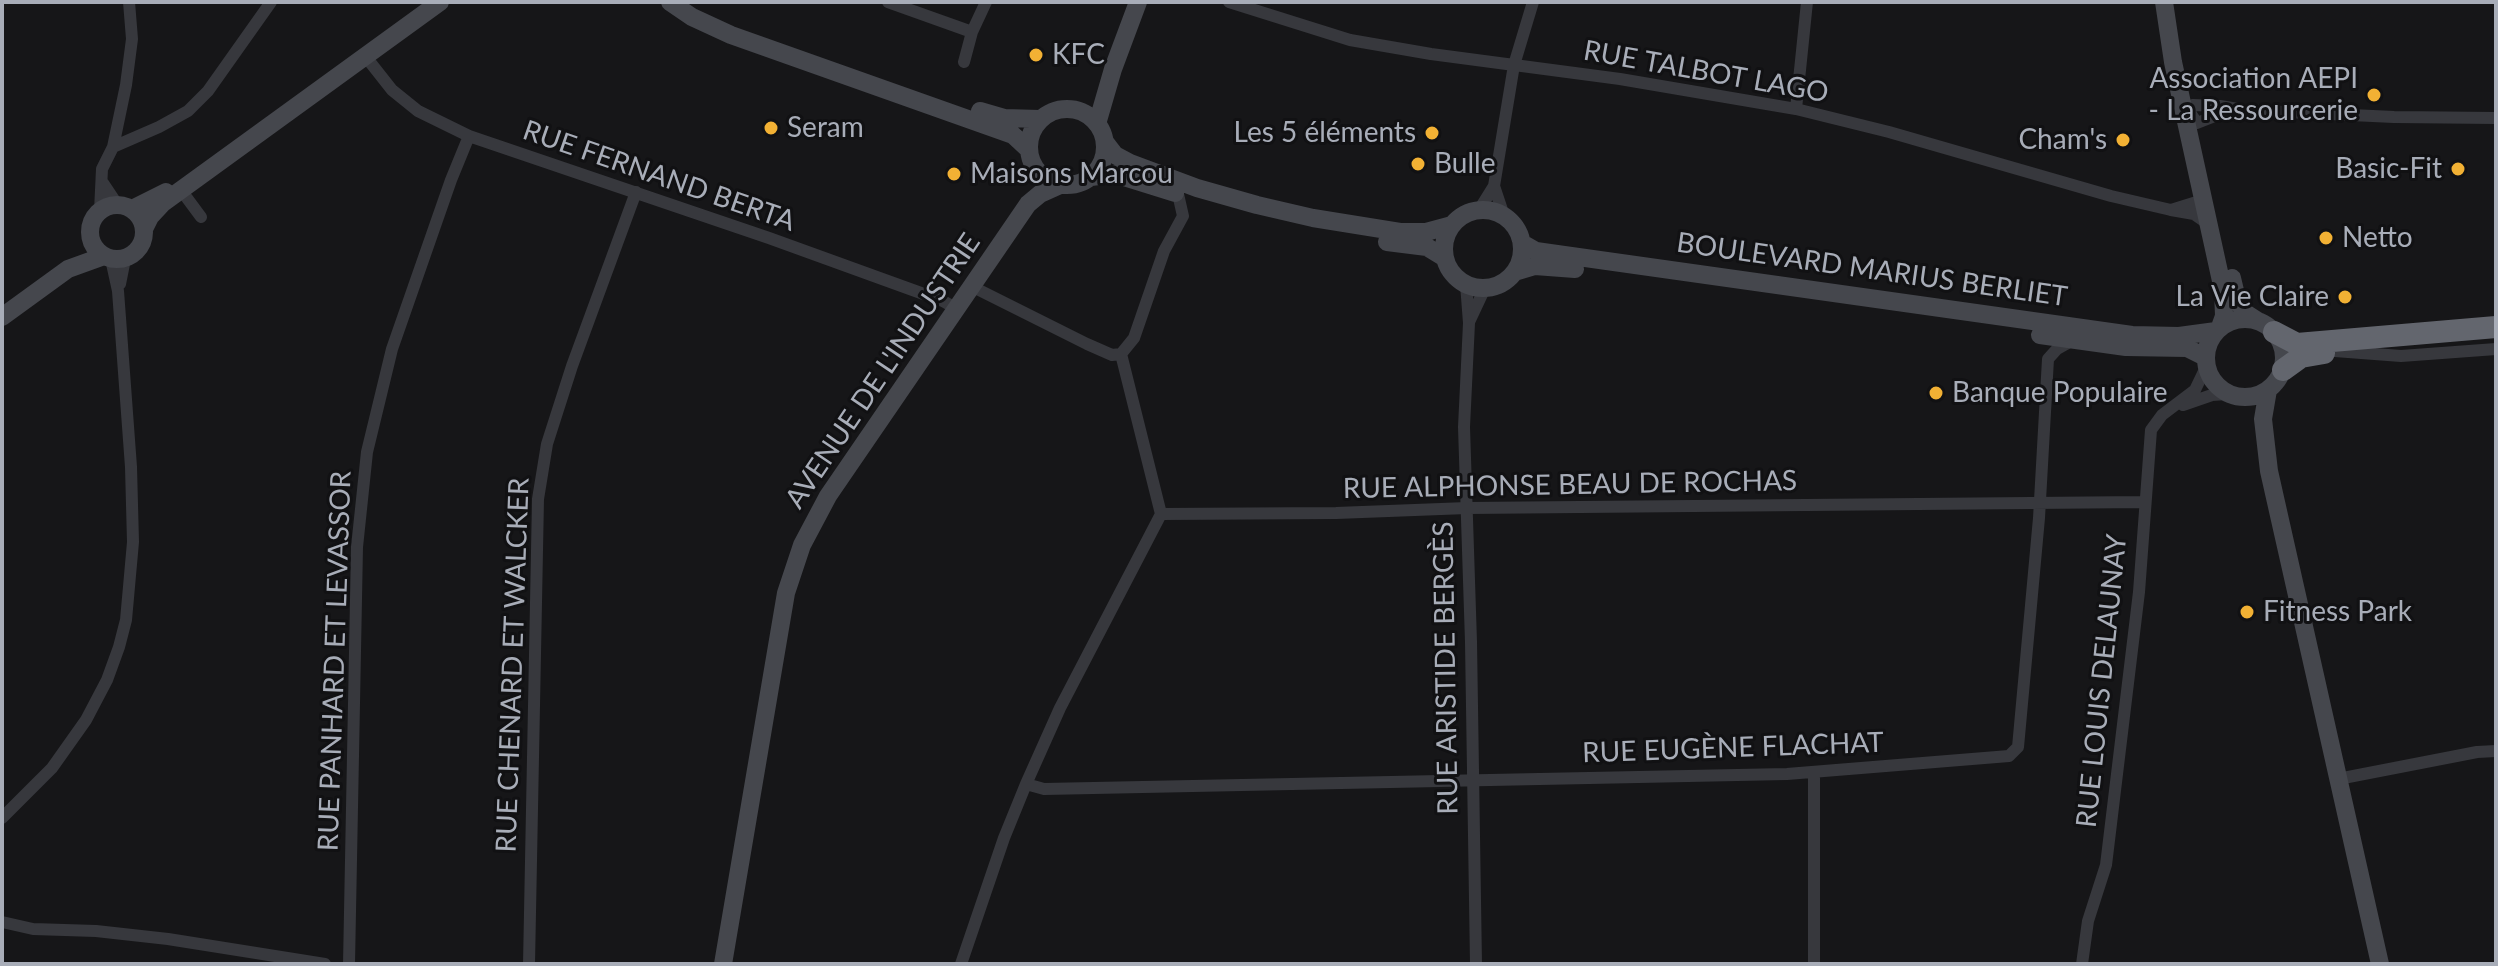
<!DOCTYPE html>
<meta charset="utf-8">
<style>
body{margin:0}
#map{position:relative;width:2498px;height:966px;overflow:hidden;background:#161618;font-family:Lato,sans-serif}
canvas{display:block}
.frame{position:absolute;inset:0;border:4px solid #a8adb8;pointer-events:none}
</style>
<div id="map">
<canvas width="2498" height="966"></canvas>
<div class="frame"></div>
</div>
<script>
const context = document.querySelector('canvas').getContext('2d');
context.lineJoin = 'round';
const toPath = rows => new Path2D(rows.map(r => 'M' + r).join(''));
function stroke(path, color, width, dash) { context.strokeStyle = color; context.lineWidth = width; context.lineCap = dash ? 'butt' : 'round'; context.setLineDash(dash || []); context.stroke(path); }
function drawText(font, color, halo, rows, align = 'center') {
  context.font = font + ' Lato,sans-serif'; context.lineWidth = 6; context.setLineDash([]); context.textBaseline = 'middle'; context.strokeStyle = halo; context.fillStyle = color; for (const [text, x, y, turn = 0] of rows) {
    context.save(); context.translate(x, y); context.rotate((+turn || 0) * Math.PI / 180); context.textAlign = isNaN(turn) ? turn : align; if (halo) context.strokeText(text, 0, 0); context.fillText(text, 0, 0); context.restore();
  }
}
const street = toPath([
 [888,2,972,32],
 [1229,2,1350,40,1431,54,1620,79,1796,109,1889,132,2111,196,2171,210],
 [366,57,392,90,418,111,469,136,769,238,943,301,957,309],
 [964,62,972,32,986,2],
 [2193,105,2220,106,2244,110,2220,114,2197,123,2189,111,2193,105],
 [1796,109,1807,2],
 [2244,110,2394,117,2496,118],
 [113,147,159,127,188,111,208,91,271,2],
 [103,183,117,204],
 [1494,186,1504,216],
 [181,190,201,217],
 [2206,204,2203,200,2171,210,2194,214,2207,223],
 [1479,210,1494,186,1514,65,1533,2],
 [100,211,102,169,113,147,126,85,132,39,129,2],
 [120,284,125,259],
 [1466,284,1469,323,1464,427,1471,642,1476,964],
 [973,287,1087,344,1112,355,1121,354,1134,338,1164,251,1183,216,1178,194],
 [1470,320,1485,288],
 [2335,351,2401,356,2496,349],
 [1121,354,1161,514,1336,513,1467,508,2144,502],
 [2183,405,2212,395,2227,394],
 [2338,779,2477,752,2496,751],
 [1026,784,1044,789,1787,774,2009,756,2018,747,2039,518,2048,359,2057,349,2073,340],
 [2,818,52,768,86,720,107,680,119,647,126,620,133,542,131,467,118,291,111,259],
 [2,922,33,929,96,931,168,939,325,964],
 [349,964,357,547,367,452,392,349,451,180,469,136],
 [529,964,538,499,547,444,572,366,636,192],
 [961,964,1004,838,1026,784,1060,708,1161,514],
 [1814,964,1814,772],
 [2082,964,2088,921,2106,865,2139,592,2151,430,2162,415,2195,390,2206,367]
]);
const secondary = toPath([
 [670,2,692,17,731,35,1013,135,1028,149],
 [2164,2,2173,62,2223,290,2224,316,2220,327],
 '1029 147a38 38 0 1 1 76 0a38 38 0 1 1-76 0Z',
 [980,111,1004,118,1040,119],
 [1097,124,1113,69,1138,2],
 [1105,142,1115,155,1130,163,1197,188,1257,205,1313,218,1400,232,1426,232,1452,225],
 [1091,177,1114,174,1175,193],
 '90 232a27 27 0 1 1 54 0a27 27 0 1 1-54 0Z',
 [132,209,166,192],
 '1444 249a39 39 0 1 1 78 0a39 39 0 1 1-78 0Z',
 [145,227,150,217,163,203,440,2],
 [1387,242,1427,247,1445,258],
 [1522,243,1536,251,1550,253,2132,335,2179,336,2216,331],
 [1515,272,1535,266,1575,269],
 [2232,278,2237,299,2244,312,2258,321],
 [2,317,68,269,104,256],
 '2206 358a39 39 0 1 1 78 0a39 39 0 1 1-78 0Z',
 [2040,335,2126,347,2187,348,2205,357],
 [2268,390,2263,419,2269,471,2380,964],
 [723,964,786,593,802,545,828,496,1028,204,1040,194,1060,185]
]);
const highway = toPath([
 [2274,332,2297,344,2496,327],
 [2283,370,2301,357,2324,353]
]);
const markers = [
 [1036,55,8,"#f2b134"],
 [2374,95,8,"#f2b134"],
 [771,128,8,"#f2b134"],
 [1432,133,8,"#f2b134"],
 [2123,140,8,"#f2b134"],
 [1418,164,8,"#f2b134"],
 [2458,169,8,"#f2b134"],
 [954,174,8,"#f2b134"],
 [2326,238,8,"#f2b134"],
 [2345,297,8,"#f2b134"],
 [1936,393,8,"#f2b134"],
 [2247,612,8,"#f2b134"]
];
const poiNames = [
 ["KFC",1052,55],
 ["Association AEPI",2358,79,"right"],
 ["- La Ressourcerie",2358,111,"right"],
 ["Seram",787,128],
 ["Les 5 éléments",1416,133,"right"],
 ["Cham's",2107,140,"right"],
 ["Bulle",1434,164],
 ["Basic-Fit",2442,169,"right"],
 ["Maisons Marcou",970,174],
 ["Netto",2342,238],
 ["La Vie Claire",2329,297,"right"],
 ["Banque Populaire",1952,393],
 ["Fitness Park",2263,612]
];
const streetNames = [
 ["RUE TALBOT LAGO",1706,72,10],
 ["RUE FERNAND BERTA",659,176,19],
 ["BOULEVARD MARIUS BERLIET",1872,270,8],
 ["AVENUE DE L'INDUSTRIE",883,371,-56],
 ["RUE ALPHONSE BEAU DE ROCHAS",1570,485,-1],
 ["RUE PANHARD ET LEVASSOR",335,661,-88],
 ["RUE CHENARD ET WALCKER",513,665,-88],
 ["RUE ARISTIDE BERGÈS",1446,668,-91],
 ["RUE LOUIS DELAUNAY",2102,681,-84],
 ["RUE EUGÈNE FLACHAT",1733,748,-2]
];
stroke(street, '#37383d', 12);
stroke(secondary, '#45474d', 18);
stroke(highway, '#63666e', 22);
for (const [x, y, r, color] of markers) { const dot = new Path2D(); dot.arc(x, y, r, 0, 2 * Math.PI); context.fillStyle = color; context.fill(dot); stroke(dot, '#111113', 3); }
drawText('28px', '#a8adb8', '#111113', poiNames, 'left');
drawText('28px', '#a8adb8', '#111113', streetNames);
</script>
